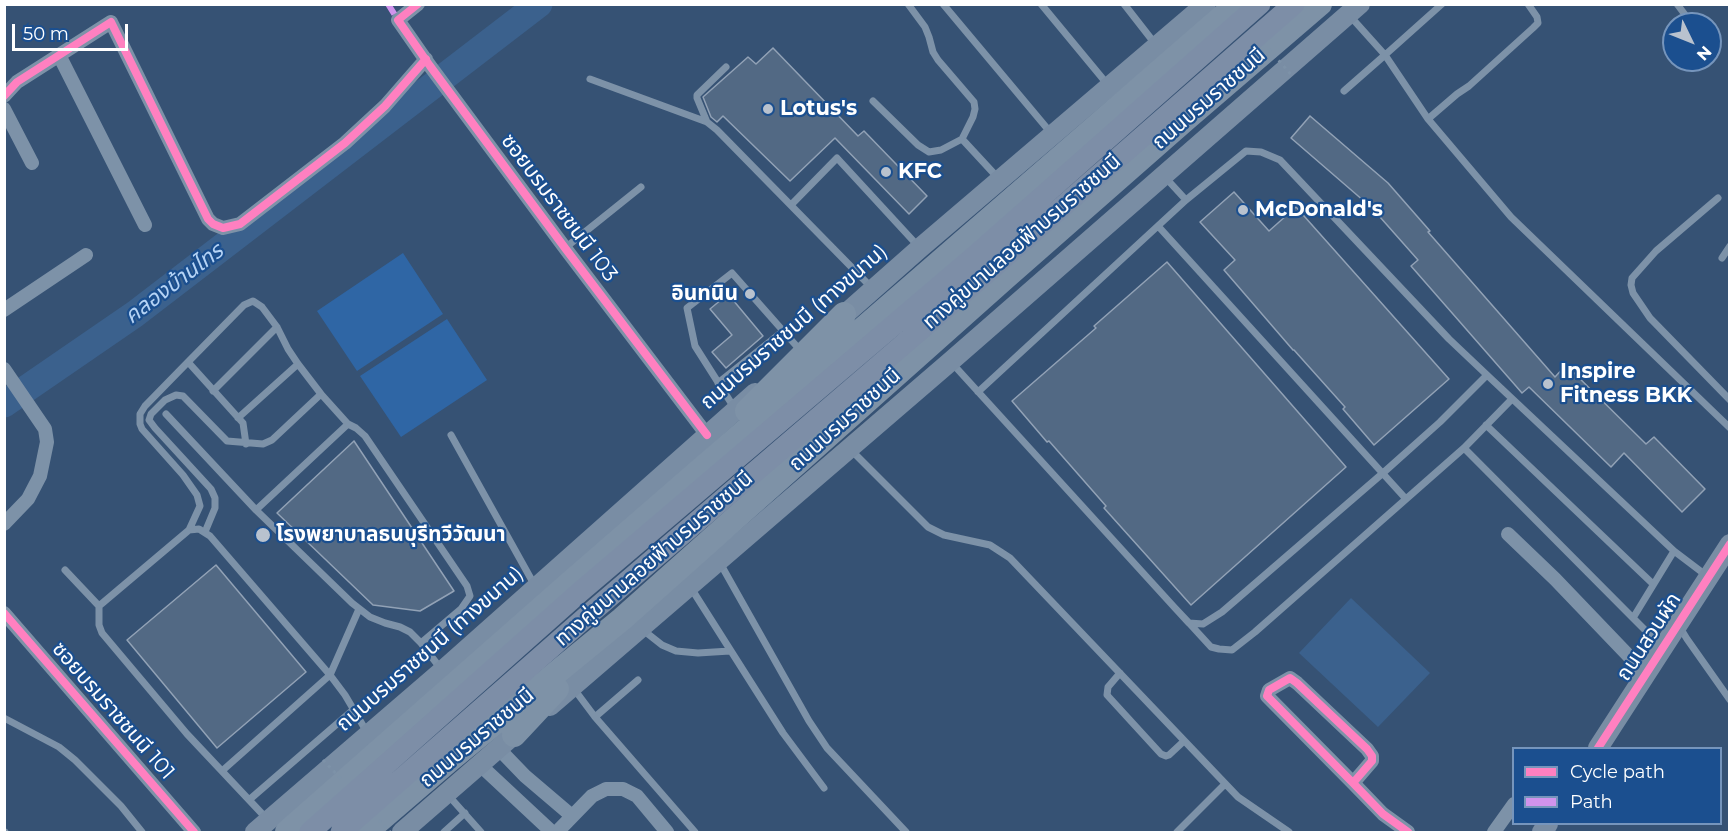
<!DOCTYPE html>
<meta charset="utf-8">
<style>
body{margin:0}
#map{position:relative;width:1734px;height:837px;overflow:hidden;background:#365274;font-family:Montserrat,sans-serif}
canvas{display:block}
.frame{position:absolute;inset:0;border:6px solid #fff;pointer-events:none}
.legend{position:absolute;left:1512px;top:747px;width:210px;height:78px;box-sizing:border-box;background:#1b4f8f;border:2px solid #7695bc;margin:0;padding:8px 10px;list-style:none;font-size:18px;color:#fff}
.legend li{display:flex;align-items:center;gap:12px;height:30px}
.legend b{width:30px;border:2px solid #7695bc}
.north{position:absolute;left:1662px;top:12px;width:60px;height:60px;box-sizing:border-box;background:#1b4f8f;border:2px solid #7695bc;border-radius:50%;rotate:133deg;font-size:16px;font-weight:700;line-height:24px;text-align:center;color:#fff}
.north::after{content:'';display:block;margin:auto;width:21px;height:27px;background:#b9c2ce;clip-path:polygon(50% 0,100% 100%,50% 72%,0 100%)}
.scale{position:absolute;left:12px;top:24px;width:116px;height:27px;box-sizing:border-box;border:3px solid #fff;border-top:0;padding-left:8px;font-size:18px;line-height:21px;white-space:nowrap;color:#fff;-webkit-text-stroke:4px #1b4f8f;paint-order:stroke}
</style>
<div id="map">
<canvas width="1734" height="837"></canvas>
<div class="frame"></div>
<ul class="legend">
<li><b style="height:8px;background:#ff80c0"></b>Cycle path</li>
<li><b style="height:8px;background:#d193ec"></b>Path</li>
</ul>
<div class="north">N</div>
<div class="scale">50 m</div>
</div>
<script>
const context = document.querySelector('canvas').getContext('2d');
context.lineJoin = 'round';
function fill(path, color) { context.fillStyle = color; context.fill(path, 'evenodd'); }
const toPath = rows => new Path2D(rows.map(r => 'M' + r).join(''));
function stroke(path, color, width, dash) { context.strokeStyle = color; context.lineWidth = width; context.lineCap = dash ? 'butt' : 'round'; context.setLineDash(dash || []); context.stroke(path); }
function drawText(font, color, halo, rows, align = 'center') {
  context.font = font + ' Montserrat,"Noto Sans Thai",sans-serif'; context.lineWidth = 4.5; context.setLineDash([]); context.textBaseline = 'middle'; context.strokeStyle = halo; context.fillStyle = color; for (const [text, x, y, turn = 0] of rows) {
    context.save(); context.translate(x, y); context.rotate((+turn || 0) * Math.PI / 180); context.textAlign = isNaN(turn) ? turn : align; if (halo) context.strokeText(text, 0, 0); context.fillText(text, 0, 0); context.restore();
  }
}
const green = toPath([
 [403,253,443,314,357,371,317,311],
 [447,319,487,380,401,437,360,376]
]);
const water = toPath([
 [1351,598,1430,673,1378,727,1299,653]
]);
const river = toPath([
 [4,404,135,314,539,4]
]);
const building = toPath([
 [773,48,858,136,864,131,927,196,909,214,835,138,790,181,723,116,717,122,711,117,703,97,748,57,756,64,773,48],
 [1310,116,1388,183,1430,231,1428,232,1555,377,1566,365,1646,444,1654,437,1705,489,1682,512,1624,453,1611,467,1529,387,1522,393,1411,266,1418,260,1372,208,1291,138,1310,116],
 [1234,192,1269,231,1296,207,1449,379,1374,445,1343,409,1345,407,1294,350,1293,350,1224,270,1235,260,1200,222,1234,192],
 [1167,262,1346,467,1191,605,1104,508,1106,506,1049,441,1047,442,1012,401,1096,328,1094,326,1167,262],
 [728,294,763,336,726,368,712,352,732,335,710,309,728,294],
 [354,441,454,591,420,611,373,605,277,513,354,441],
 [216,565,306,672,217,748,127,640,216,565]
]);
const lane = toPath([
 [943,4,1051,133],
 [1041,4,1108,85],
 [1124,4,1156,45],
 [1677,4,1692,24],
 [1350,16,1385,55,1442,4],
 [590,79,707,122,717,130,871,287],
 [1344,91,1385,55,1428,119,1511,217,1730,428],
 [873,101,918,145,929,152,941,150,962,139,973,117,975,109,974,102,938,60,933,52,929,37,925,27,908,4],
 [1428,119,1457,94,1469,86,1533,28,1538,23,1537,17,1528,4],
 [707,122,697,98,697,95,726,67],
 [962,139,999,179],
 [1164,176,1186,200],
 [1718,198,1656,251,1632,278,1631,285,1633,293,1650,318,1730,400],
 [791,205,837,158,918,246],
 [1158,226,1406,499],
 [565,248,641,187],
 [1722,258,1730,246],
 [188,362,244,305,253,301,262,307,277,327,288,349,298,364,321,394,348,424],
 [951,362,1175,608,1189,623,1203,624,1222,612,1383,473,1440,422,1487,375],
 [718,383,782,332],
 [213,391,277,327],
 [978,392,1186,200,1246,151,1261,152,1280,160,1449,339,1487,375,1674,551,1707,576],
 [735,409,695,346,687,308,732,273,800,350],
 [166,414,256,510,352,603,370,617,385,623,400,627,410,632,421,643,441,669],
 [238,418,298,364],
 [1486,425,1653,584],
 [451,435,535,586],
 [1464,448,1633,618,1674,551],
 [851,450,928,527,944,535,990,545,1010,558,1238,797,1289,832],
 [256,510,348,424,356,428,365,436,467,586,470,596,461,609,421,643],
 [189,530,199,529,210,536,330,675,345,695,368,734],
 [205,532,215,508,215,498,211,489,155,428,149,420,151,414,165,400,176,395,183,396,227,441,263,444,272,440,321,394],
 [720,563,809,721,827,748,906,832],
 [65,570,99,606,99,625,102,633,187,734,267,819],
 [691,588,783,733,824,788],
 [99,606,189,530,200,506,197,495,183,475,142,429,140,424,140,414,145,406,188,362,243,423,246,444],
 [1633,618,1661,646],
 [1189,623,1211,647,1219,649,1232,650,1255,632,1464,448,1512,399],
 [1679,626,1687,639,1730,700],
 [643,630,662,645,676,651,698,653,730,651],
 [1120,673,1108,687,1107,695,1161,754,1166,756,1169,755,1184,741],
 [574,689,595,717,695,832],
 [595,717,638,680],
 [4,718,59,747,75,760,121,806,142,832],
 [222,771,330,675,359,609],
 [448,795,481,832],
 [249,800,353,710],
 [4,832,5,832],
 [444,832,465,813],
 [1177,832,1225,784]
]);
const street = toPath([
 [418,4,398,20,430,66,565,248,707,435],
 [59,55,145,225],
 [4,96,17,82,111,22,208,219,213,224,223,228,240,224,345,143,385,106,426,59],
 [4,109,32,163],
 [4,310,86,255],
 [4,369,45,429,47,442,40,476,28,499,4,524],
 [1508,534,1555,579,1646,674],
 [4,613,194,832],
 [498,748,525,776,572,816],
 [479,764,552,832],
 [1353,783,1372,761,1372,756,1367,749,1297,683,1290,678,1269,690,1267,696,1353,783,1383,814,1408,832],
 [557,832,592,796,606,789,623,789,637,796,667,832],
 [1494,832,1514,804]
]);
const secondary = toPath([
 [834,324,920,248,1206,4],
 [550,706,951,361,1360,4],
 [1598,748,1730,544],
 [255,832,442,671,755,393],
 [402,832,524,726],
 [1542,832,1548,824]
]);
const highway = toPath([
 [747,411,844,314],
 [514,735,557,689],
 [287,832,571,582,1237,4],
 [366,832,451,759,622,619,1006,277,1186,119,1320,4]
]);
const pathBridge = toPath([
 [1269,49,1293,77],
 [323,760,342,780],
 [379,820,390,832]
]);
const primaryBridge = toPath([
 [310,832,580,592,976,255,1260,4],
 [341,832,594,610,989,271,1294,4]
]);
const quiet = toPath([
 [388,4,398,20]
]);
const cycleway = toPath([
 [418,4,398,20,430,66,565,248,707,435],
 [4,96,17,82,111,22,208,219,213,224,223,228,240,224,345,143,385,106,426,59],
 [4,613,194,832],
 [1598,748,1730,544],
 [1353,783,1372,761,1372,756,1367,749,1297,683,1290,678,1269,690,1267,696,1353,783,1383,814,1408,832]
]);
const markers = [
 [768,109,6,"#b9c2ce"],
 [886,172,6,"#b9c2ce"],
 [1243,210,6,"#b9c2ce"],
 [750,294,6,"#b9c2ce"],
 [1548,384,6,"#b9c2ce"],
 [263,535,8,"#b9c2ce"]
];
const streetNames = [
 ["ถนนบรมราชชนนี",1209,99,-41],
 ["ซอยบรมราชชนนี 103",559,208,53],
 ["ทางคู่ขนานลอยฟ้าบรมราชชนนี",1022,242,-41],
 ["ถนนบรมราชชนนี (ทางขนาน)",794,327,-41],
 ["ถนนบรมราชชนนี",845,420,-42],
 ["ทางคู่ขนานลอยฟ้าบรมราชชนนี",654,559,-41],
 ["ถนนสวนผัก",1649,637,-57],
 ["ถนนบรมราชชนนี (ทางขนาน)",430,649,-41],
 ["ซอยบรมราชชนนี 101",113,711,49],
 ["ถนนบรมราชชนนี",477,738,-40]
];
const poiNames = [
 ["Lotus's",780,109],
 ["KFC",898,172],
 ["McDonald's",1255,210],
 ["อินทนิน",738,294,"right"],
 ["Inspire",1560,372],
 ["Fitness BKK",1560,396],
 ["โรงพยาบาลธนบุรีทวีวัฒนา",276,535]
];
const waterNames = [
 ["คลองบ้านไทร",174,284,-37]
];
fill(green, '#2f66a5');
fill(water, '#3b618d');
stroke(river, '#3b618d', 27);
fill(building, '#526984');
stroke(building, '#92a2b6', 1.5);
stroke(lane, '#7d92a8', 7);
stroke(street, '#7d92a8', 14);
stroke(secondary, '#798da4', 20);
stroke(highway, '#7e92a7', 24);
stroke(pathBridge, '#7d92a8', 3, [3, 4.5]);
stroke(primaryBridge, '#7d8ea7', 21);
stroke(quiet, '#d193ec', 6, [12, 6]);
stroke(cycleway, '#ff80c0', 8);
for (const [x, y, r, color] of markers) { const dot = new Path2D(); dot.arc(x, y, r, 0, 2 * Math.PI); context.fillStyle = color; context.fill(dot); stroke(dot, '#1b4f8f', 2); }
drawText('21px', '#fff', '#1b4f8f', streetNames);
drawText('bold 21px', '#fff', '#1b4f8f', poiNames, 'left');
drawText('italic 22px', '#b5d3f5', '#1b4f8f', waterNames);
</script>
